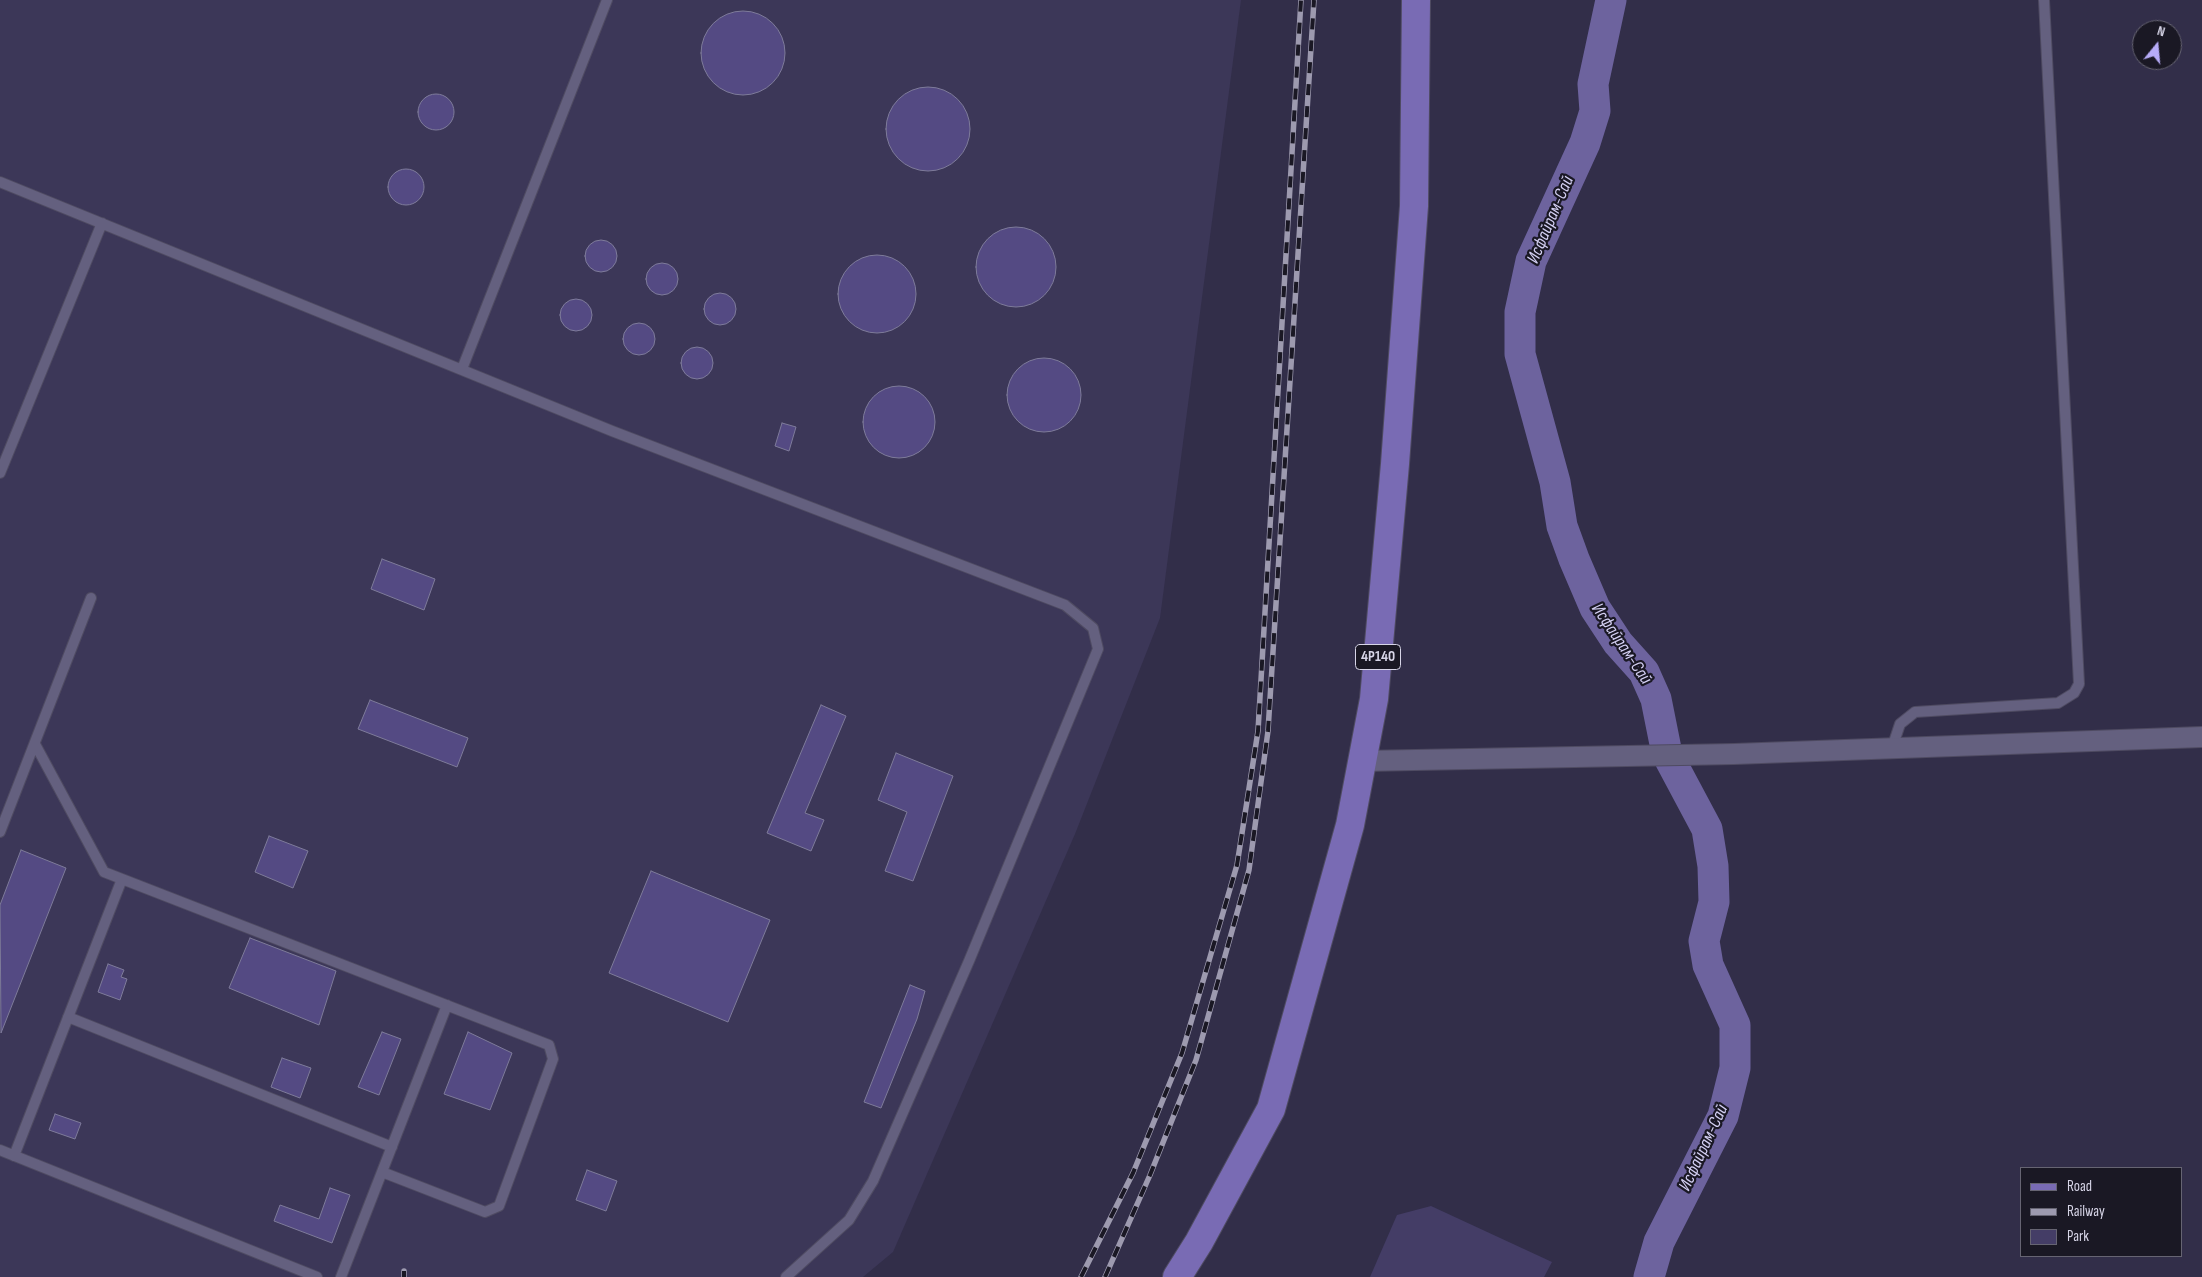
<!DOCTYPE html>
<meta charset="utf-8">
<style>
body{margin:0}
#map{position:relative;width:2202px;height:1277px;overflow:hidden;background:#322e49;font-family:"Sofia Sans Condensed",sans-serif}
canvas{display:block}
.legend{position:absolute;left:2020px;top:1167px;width:162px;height:90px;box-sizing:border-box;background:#1a1824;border:1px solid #666472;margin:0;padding:6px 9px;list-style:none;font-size:15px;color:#d7d5e7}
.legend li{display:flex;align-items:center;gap:10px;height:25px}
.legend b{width:25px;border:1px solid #666472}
.north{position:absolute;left:2132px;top:20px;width:50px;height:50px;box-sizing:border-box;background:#1a1824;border:1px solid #666472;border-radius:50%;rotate:17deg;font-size:14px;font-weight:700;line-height:20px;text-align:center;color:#d7d5e7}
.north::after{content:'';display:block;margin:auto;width:18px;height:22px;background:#b6abf8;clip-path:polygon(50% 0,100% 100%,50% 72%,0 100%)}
</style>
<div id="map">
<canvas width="2202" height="1277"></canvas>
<ul class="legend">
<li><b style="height:6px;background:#796bb4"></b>Road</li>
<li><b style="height:6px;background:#9d9aaf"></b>Railway</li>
<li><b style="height:14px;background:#443d66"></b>Park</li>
</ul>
<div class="north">N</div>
</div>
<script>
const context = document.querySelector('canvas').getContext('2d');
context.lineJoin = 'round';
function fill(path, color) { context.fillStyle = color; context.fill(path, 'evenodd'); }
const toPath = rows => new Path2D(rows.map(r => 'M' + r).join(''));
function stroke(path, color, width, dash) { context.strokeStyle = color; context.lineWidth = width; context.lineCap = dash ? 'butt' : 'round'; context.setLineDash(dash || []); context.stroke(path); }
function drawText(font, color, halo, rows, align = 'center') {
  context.font = font + ' "Sofia Sans Condensed",sans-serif'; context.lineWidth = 4.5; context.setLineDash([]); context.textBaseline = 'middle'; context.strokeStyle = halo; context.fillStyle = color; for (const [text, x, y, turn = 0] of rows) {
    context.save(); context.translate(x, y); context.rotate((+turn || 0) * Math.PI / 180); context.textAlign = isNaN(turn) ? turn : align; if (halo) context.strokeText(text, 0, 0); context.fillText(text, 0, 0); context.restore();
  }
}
const built = toPath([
 [0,0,1241,0,1160,618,1075,834,893,1252,863,1277,0,1277]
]);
const green = toPath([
 [1431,1206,1552,1262,1544,1277,1370,1277,1397,1215]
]);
const river = toPath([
 [1611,0,1593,84,1595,111,1585,143,1531,261,1520,312,1520,354,1555,482,1562,526,1574,559,1595,608,1618,643,1644,672,1656,699,1667,754,1707,829,1713,866,1714,902,1704,941,1708,965,1735,1025,1735,1068,1723,1116,1659,1242,1649,1277]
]);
const building = toPath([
 '701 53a42 42 0 1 1 84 0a42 42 0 1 1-84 0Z',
 '886 129a42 42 0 1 1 84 0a42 42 0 1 1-84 0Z',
 '418 112a18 18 0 1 1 36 0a18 18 0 1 1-36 0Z',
 '388 187a18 18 0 1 1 36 0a18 18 0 1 1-36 0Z',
 '976 267a40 40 0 1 1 80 0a40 40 0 1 1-80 0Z',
 '585 256a16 16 0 1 1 32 0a16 16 0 1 1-32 0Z',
 '838 294a39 39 0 1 1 78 0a39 39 0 1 1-78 0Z',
 '646 279a16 16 0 1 1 32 0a16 16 0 1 1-32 0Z',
 '704 309a16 16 0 1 1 32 0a16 16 0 1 1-32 0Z',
 '560 315a16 16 0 1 1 32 0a16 16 0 1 1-32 0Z',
 '623 339a16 16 0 1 1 32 0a16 16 0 1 1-32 0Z',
 '681 363a16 16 0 1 1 32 0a16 16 0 1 1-32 0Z',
 '1007 395a37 37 0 1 1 74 0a37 37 0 1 1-74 0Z',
 '863 422a36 36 0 1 1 72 0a36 36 0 1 1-72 0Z',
 [782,423,796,427,789,451,775,446,782,423],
 [382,559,435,579,424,610,371,589,382,559],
 [370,700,468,738,457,767,358,729,370,700],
 [821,705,846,716,805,813,824,820,811,851,767,833,821,705],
 [896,753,953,776,913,881,885,871,907,812,878,800,896,753],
 [269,836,308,851,293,888,255,872,269,836],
 [21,850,66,868,1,1033,0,905,21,850],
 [651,871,770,920,728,1022,609,973,651,871],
 [250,938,336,971,319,1025,229,988,250,938],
 [108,964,124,970,121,977,127,979,120,1000,98,992,108,964],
 [910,985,925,991,917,1019,881,1108,864,1102,910,985],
 [382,1032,401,1039,379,1095,358,1087,382,1032],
 [468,1032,512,1053,490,1110,444,1094,468,1032],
 [282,1058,311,1068,300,1098,271,1087,282,1058],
 [55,1114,81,1123,75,1139,49,1130,55,1114],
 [587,1170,617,1181,606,1211,576,1200,587,1170],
 [330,1188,350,1195,332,1243,274,1221,280,1205,319,1219,330,1188]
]);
const lane = toPath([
 [0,182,612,431,1065,605,1093,628,1098,649,969,961,873,1181,849,1220,786,1277],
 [462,369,607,0],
 [0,473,102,223],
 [35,744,104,872,549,1045,553,1059,499,1206,485,1212,382,1172],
 [1892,748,1900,724,1915,712,2058,703,2074,693,2079,684,2044,0],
 [0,832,91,598],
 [68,1017,392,1147],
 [0,1150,317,1277],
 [14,1156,122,879],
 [341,1277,447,1005]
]);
const street = toPath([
 [1362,761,1734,754,2202,737]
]);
const primary = toPath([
 [1177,1277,1199,1242,1271,1109,1350,825,1374,699,1395,464,1414,206,1416,0]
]);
const rail = toPath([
 [404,1277,404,1271],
 [1081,1277,1133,1173,1182,1053,1237,865,1258,731,1301,0],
 [1105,1277,1150,1175,1196,1060,1249,870,1268,731,1314,0]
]);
const shields = [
 [1378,657,45]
];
const shieldNames = [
 ["4P140",1378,657]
];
const waterNames = [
 ["Исфайрам-Сай",1551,220,-67],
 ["Исфайрам-Сай",1621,644,56],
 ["Исфайрам-Сай",1704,1148,-65]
];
fill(built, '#3c3758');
fill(green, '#443d66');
stroke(river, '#6d639e', 31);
fill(building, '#544a83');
stroke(building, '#7e7b9a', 1);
stroke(lane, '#4f4b62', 12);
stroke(street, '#4f4b62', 22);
stroke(primary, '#4f4b62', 30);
stroke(lane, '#64607f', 10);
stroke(street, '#64607f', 20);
stroke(primary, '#796bb4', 28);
stroke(rail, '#9d9aaf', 5.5);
stroke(rail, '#1a1824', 4, [11]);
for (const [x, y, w] of shields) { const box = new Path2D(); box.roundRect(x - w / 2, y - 12.5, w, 25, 4); context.fillStyle = '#1a1824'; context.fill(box); stroke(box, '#d7d5e7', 1); }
drawText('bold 15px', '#d7d5e7', null, shieldNames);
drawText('italic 18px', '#d4d0f3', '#1a1824', waterNames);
</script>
